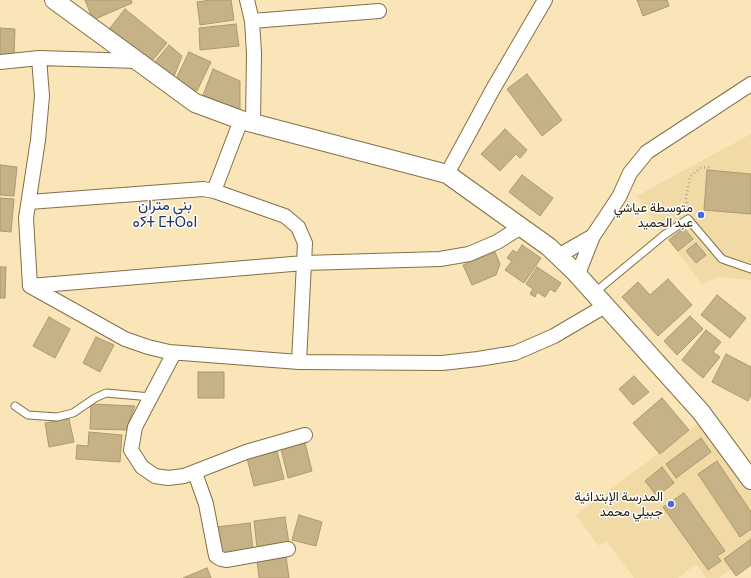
<!DOCTYPE html>
<meta charset="utf-8">
<style>
body{margin:0}
canvas{display:block;background:#f9e5b7}
</style>
<canvas width="751" height="578"></canvas>
<script>
const context = document.querySelector('canvas').getContext('2d');
context.lineJoin = 'round';
function fill(path, color) { context.fillStyle = color; context.fill(path, 'evenodd'); }
const toPath = rows => new Path2D(rows.map(r => 'M' + r).join(''));
function stroke(path, color, width, dash) { context.strokeStyle = color; context.lineWidth = width; context.lineCap = dash ? 'butt' : 'round'; context.setLineDash(dash || []); context.stroke(path); }
function drawText(font, color, halo, rows, align = 'center') {
  context.font = font + ' Bitter,Vazirmatn,"Noto Sans Tifinagh",serif'; context.lineWidth = 3; context.setLineDash([]); context.textBaseline = 'middle'; context.strokeStyle = halo; context.fillStyle = color; for (const [text, x, y, turn = 0] of rows) {
    context.save(); context.translate(x, y); context.rotate((+turn || 0) * Math.PI / 180); context.textAlign = isNaN(turn) ? turn : align; if (halo) context.strokeText(text, 0, 0); context.fillText(text, 0, 0); context.restore();
  }
}
const built = toPath([
 [751,134,751,280,717,277,702,284,664,235,637,196],
 [699,423,751,492,751,554,719,578,706,578,696,564,678,578,634,578,606,541,599,546,576,515]
]);
const building = toPath([
 [85,0,131,0,132,3,93,20,85,0],
 [211,0,231,0,234,20,200,25,197,2,211,0],
 [637,0,667,0,669,6,643,16,637,0],
 [125,9,167,43,151,62,110,28,125,9],
 [236,24,239,46,200,50,199,28,236,24],
 [0,28,15,29,14,56,0,55,0,28],
 [169,45,182,56,173,79,154,63,169,45],
 [189,52,211,62,197,91,175,81,189,52],
 [213,69,240,81,240,111,203,95,213,69],
 [527,74,562,120,542,136,507,89,527,74],
 [505,129,527,150,520,158,516,154,500,171,481,154,505,129],
 [0,165,17,167,14,196,0,195,0,165],
 [707,170,751,174,751,214,704,210,707,170],
 [522,175,553,198,540,216,509,192,522,175],
 [0,198,14,199,11,232,0,231,0,198],
 [684,228,693,239,678,251,669,240,684,228],
 [696,243,706,255,696,263,686,251,696,243],
 [522,245,541,258,524,283,505,270,512,261,507,258,513,250,517,253,522,245],
 [495,252,500,264,496,275,472,285,463,265,495,252],
 [0,267,6,267,5,298,0,298,0,267],
 [537,267,561,283,555,292,550,289,545,297,537,292,535,297,530,294,533,289,526,284,537,267],
 [668,279,692,305,658,336,622,297,638,282,650,295,668,279],
 [717,295,746,318,730,338,701,315,717,295],
 [690,316,703,329,677,355,664,341,690,316],
 [49,317,70,329,55,358,33,346,49,317],
 [706,330,721,342,713,352,720,357,703,378,682,360,706,330],
 [96,337,114,345,100,372,83,363,96,337],
 [726,354,751,367,751,395,748,401,712,382,726,354],
 [198,372,224,372,224,398,198,398,198,372],
 [634,376,649,392,633,405,619,389,634,376],
 [662,398,689,430,660,454,633,423,662,398],
 [91,404,135,406,126,430,90,429,91,404],
 [69,419,74,442,49,447,45,423,69,419],
 [89,432,122,435,120,462,76,459,77,445,88,446,89,432],
 [701,438,711,452,676,478,666,464,701,438],
 [305,443,312,471,288,478,281,449,305,443],
 [277,451,284,479,254,486,247,458,277,451],
 [717,461,751,512,751,529,740,537,698,474,717,461],
 [662,467,674,483,657,496,645,481,662,467],
 [684,493,725,551,717,556,721,561,708,570,663,507,684,493],
 [299,515,322,522,316,546,292,540,299,515],
 [285,517,289,544,257,548,254,521,285,517],
 [250,523,253,549,220,554,216,527,250,523],
 [751,539,751,565,736,576,724,559,751,539],
 [286,556,289,578,259,578,257,561,286,556],
 [207,568,211,578,183,578,207,568]
]);
const path = toPath([
 [687,211,686,198,690,177,700,168,709,167]
]);
const service = toPath([
 [594,293,664,235,688,219,722,259,751,269],
 [15,406,28,415,57,417,73,413,95,398,106,393,151,397]
]);
const minor = toPath([
 [247,0,252,21,254,53,253,123],
 [252,21,379,11],
 [39,58,42,96,38,140,26,218,30,286,304,263,440,259,469,254,497,242,521,227],
 [0,62,39,58,138,61],
 [447,174,493,89,545,0],
 [214,191,241,120],
 [29,202,203,189,214,191,285,216,298,227,305,243,299,362],
 [558,256,593,236,619,197,630,173,647,152,751,84],
 [578,274,593,236],
 [30,286,125,339,148,347,169,352,299,362,442,363,478,359,515,353,554,336,605,306],
 [174,353,135,427,131,450,142,467,155,476,168,478,184,476,246,452,305,435],
 [195,473,206,504,216,556,221,559,226,560,288,549]
]);
const tertiary = toPath([
 [54,0,195,103,241,120,447,174,549,247,575,272,701,412,751,480]
]);
const markers = [
 [701,215,4,"#486ade"],
 [671,504,4,"#486ade"]
];
const poiNames = [
 ["متوسطة عياشي",693,208],
 ["عبد الحميد",693,223],
 ["المدرسة الإبتدائية",663,497],
 ["جبيلي محمد",663,512]
];
const quarterNames = [
 ["بني متران",165,206],
 ["ⴰⵢⵜ ⵎⵜⵔⴰⵏ",165,223]
];
fill(built, '#f1daa5');
fill(building, '#c5b286');
stroke(building, '#ac996d', 1);
stroke(service, '#827146', 9);
stroke(minor, '#827146', 16);
stroke(tertiary, '#827146', 20);
stroke(path, '#b4a480', 2.5, [1, 3]);
stroke(service, '#fff', 7);
stroke(minor, '#fff', 14);
stroke(tertiary, '#fff', 18);
for (const [x, y, r, color] of markers) { const dot = new Path2D(); dot.arc(x, y, r, 0, 2 * Math.PI); context.fillStyle = color; context.fill(dot); stroke(dot, '#fff', 1.5); }
drawText('13px', '#28210f', '#fff', poiNames, 'right');
drawText('15px', '#21336b', '#fff', quarterNames);
</script>
